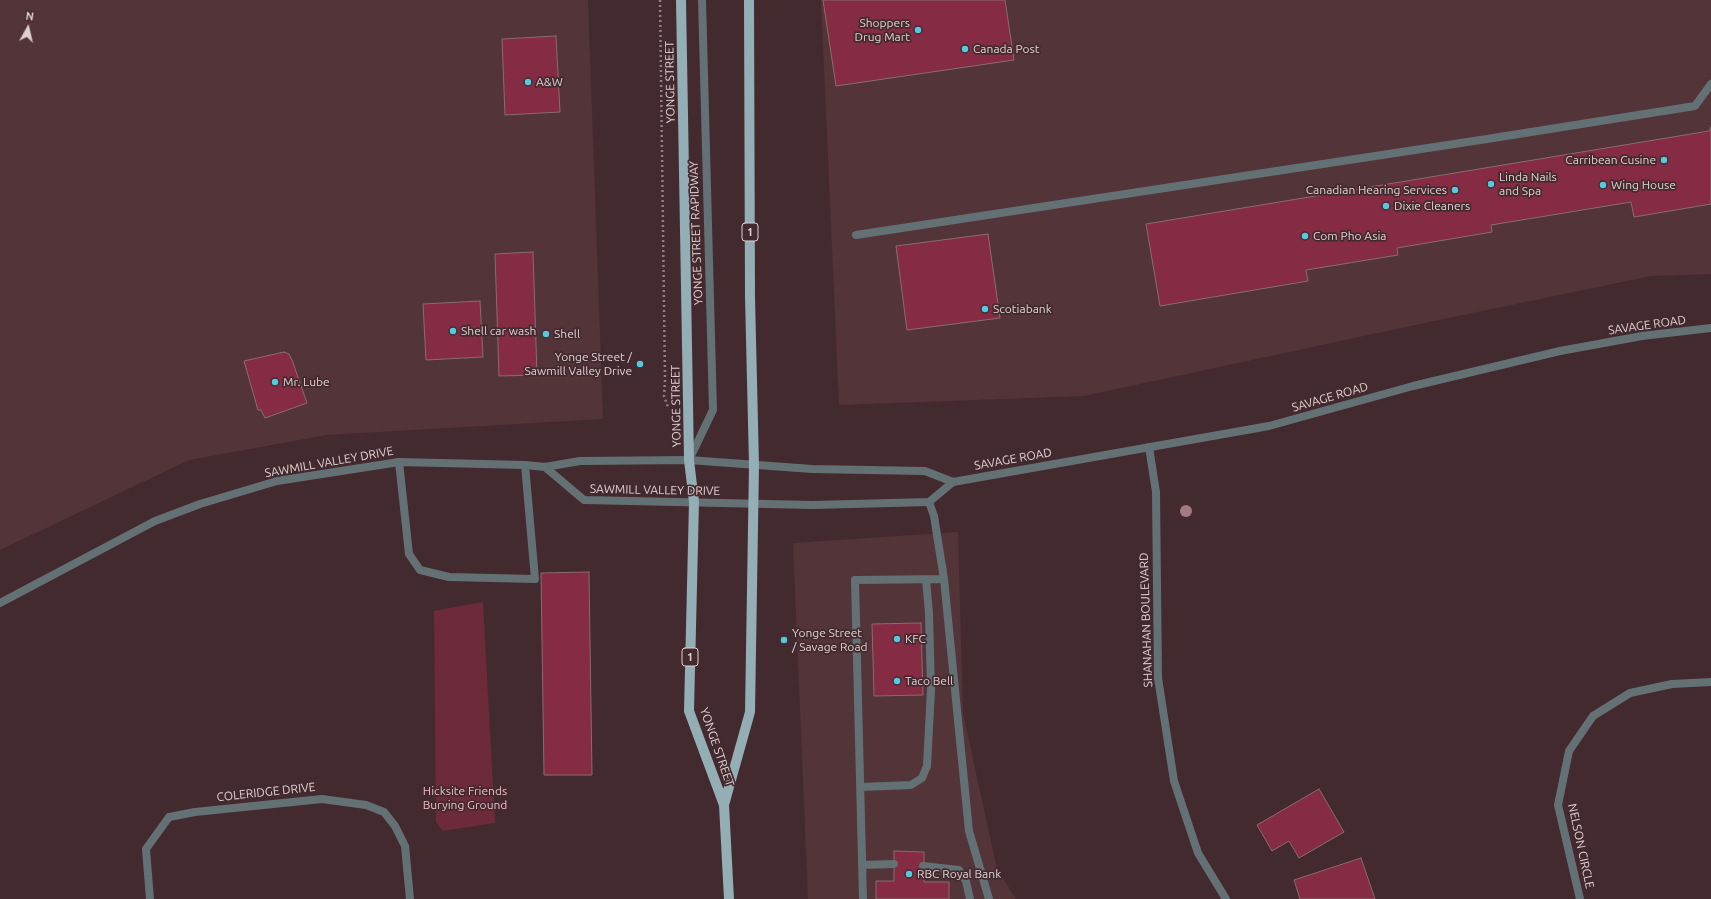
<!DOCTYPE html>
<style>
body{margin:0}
#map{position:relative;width:1711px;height:899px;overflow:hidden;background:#432a2f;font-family:Ubuntu,sans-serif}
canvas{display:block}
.north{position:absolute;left:8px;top:8px;width:40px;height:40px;-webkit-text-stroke:3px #432a2f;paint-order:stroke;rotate:8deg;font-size:11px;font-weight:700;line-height:16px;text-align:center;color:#e0cfd1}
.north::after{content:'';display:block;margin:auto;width:14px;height:18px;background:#e0cfd1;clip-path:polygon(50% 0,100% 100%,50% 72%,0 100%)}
</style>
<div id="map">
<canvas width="1711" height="899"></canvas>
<div class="north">N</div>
</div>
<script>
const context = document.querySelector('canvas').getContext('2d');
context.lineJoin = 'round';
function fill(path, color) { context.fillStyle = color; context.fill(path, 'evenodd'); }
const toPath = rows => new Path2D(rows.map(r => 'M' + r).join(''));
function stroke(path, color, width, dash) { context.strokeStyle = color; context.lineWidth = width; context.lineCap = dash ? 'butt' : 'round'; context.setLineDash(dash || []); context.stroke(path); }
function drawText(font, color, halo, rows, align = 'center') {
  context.font = font + ' Ubuntu,sans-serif'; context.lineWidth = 3.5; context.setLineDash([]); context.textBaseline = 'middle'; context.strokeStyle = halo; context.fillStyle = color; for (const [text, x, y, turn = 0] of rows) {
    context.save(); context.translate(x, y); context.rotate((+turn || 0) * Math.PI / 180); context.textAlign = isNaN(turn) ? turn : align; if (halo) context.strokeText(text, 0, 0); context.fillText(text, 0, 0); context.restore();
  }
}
const built = toPath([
 [0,0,588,0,603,419,327,435,189,460,0,550],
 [821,0,1711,0,1711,274,1651,276,1415,325,1084,396,839,405],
 [958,532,963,713,997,869,1016,899,808,899,793,543]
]);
const green = toPath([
 [483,602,495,823,442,831,436,822,434,611]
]);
const building = toPath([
 [823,0,1005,0,1014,60,836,86,823,0],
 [556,36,560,112,505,115,502,39,556,36],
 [1711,127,1711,204,1634,217,1631,202,1491,225,1492,232,1397,248,1398,255,1306,270,1308,281,1160,306,1146,224,1709,131,1711,127],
 [988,234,1000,318,907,330,896,246,988,234],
 [533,252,537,375,499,376,495,254,533,252],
 [480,301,483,357,426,360,423,304,480,301],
 [284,352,289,354,292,360,307,403,265,418,261,410,258,410,244,361,284,352],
 [589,572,592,775,544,775,541,573,589,572],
 [921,623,923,695,874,696,872,624,921,623],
 [1319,789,1344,832,1299,858,1289,841,1272,851,1257,825,1319,789],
 [894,851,924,852,924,882,949,882,949,899,876,899,876,881,894,881,894,851],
 [1361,858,1375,899,1300,899,1294,880,1361,858]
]);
const path = toPath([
 [660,0,665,380,664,396,668,407]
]);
const service = toPath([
 [856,235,1487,139,1695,106,1711,84],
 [689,460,713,410,702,0],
 [399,462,409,554,420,570,449,577,535,579,525,465],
 [944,579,969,831,989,899],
 [861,787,911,785,922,778,927,766,931,690,929,613,926,580],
 [862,865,894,864],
 [923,866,959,870,966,881,970,899],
 [863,899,855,580,944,579,934,516,929,502]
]);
const minor = toPath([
 [1149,447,1156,492,1158,678,1174,781,1198,853,1226,899],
 [150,899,146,849,169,817,195,812,322,799,366,805,384,812,395,826,405,846,410,899],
 [1580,899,1558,805,1569,751,1593,716,1630,693,1672,684,1711,682]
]);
const tertiary = toPath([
 [545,467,584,500,813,505,929,502,953,482,1269,426,1413,386,1560,351,1642,336,1711,328],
 [0,603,155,521,200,504,277,481,399,462,525,465,545,467,580,461,689,460,812,469,925,471,953,482]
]);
const primary = toPath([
 [681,0,689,460,694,502,689,711,724,805,729,899],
 [724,805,750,712,754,465,750,297,749,0]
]);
const trees = [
 [1186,511]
];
const markers = [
 [918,30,4,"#56c9e1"],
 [965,49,4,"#56c9e1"],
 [528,82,4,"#56c9e1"],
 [1664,160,4,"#56c9e1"],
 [1491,184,4,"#56c9e1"],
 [1603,185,4,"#56c9e1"],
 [1455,190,4,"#56c9e1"],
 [1386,206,4,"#56c9e1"],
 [1305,236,4,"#56c9e1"],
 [985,309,4,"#56c9e1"],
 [453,331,4,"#56c9e1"],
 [546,334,4,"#56c9e1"],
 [640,364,4,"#56c9e1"],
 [275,382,4,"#56c9e1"],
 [897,639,4,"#56c9e1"],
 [784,640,4,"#56c9e1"],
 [897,681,4,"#56c9e1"],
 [909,874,4,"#56c9e1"]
];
const shields = [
 [750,232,16],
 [690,657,16]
];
const shieldNames = [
 ["1",750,232],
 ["1",690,657]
];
const poiNames = [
 ["Shoppers",910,23,"right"],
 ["Drug Mart",910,37,"right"],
 ["Canada Post",973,49],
 ["A&W",536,82],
 ["Carribean Cusine",1656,160,"right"],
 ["Linda Nails",1499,177],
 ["and Spa",1499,191],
 ["Wing House",1611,185],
 ["Canadian Hearing Services",1447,190,"right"],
 ["Dixie Cleaners",1394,206],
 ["Com Pho Asia",1313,236],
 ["Scotiabank",993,309],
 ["Shell car wash",461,331],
 ["Shell",554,334],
 ["Yonge Street /",632,357,"right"],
 ["Sawmill Valley Drive",632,371,"right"],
 ["Mr. Lube",283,382],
 ["Yonge Street",792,633],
 ["/ Savage Road",792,647],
 ["KFC",905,639],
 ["Taco Bell",905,681],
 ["RBC Royal Bank",917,874]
];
const streetNames = [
 ["YONGE STREET",670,82,-91],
 ["YONGE STREET RAPIDWAY",696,233,-92],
 ["SAVAGE ROAD",1647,325,-8],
 ["SAVAGE ROAD",1330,397,-16],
 ["YONGE STREET",676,406,-91],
 ["SAVAGE ROAD",1013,459,-10],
 ["SAWMILL VALLEY DRIVE",329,462,-10],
 ["SAWMILL VALLEY DRIVE",655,490,1],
 ["SHANAHAN BOULEVARD",1146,620,-92],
 ["YONGE STREET",717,747,71],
 ["COLERIDGE DRIVE",266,792,-6],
 ["NELSON CIRCLE",1581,846,78]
];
const parkNames = [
 ["Hicksite Friends",465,791],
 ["Burying Ground",465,805]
];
fill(built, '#533439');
fill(green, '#6c2a3a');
fill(building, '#852b43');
stroke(building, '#896c70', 1);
stroke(path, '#947f82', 2.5, [2, 3]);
stroke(service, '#637174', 8);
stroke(minor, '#637174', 8);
stroke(tertiary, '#637174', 8);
stroke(primary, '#93aeb4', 10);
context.fillStyle = '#a37a82';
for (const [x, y] of trees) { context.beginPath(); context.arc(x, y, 6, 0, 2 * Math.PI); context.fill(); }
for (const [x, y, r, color] of markers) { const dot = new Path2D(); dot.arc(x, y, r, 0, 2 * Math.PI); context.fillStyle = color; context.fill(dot); stroke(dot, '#432a2f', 1.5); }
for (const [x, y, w] of shields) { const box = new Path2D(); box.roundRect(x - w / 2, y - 9, w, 18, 3); context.fillStyle = '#432a2f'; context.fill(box); stroke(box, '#e0cfd1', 1); }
drawText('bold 11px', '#e0cfd1', null, shieldNames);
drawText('12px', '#e0cfd1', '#432a2f', poiNames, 'left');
drawText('12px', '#e0cfd1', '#432a2f', streetNames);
drawText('12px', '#f1bcc5', '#432a2f', parkNames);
</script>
